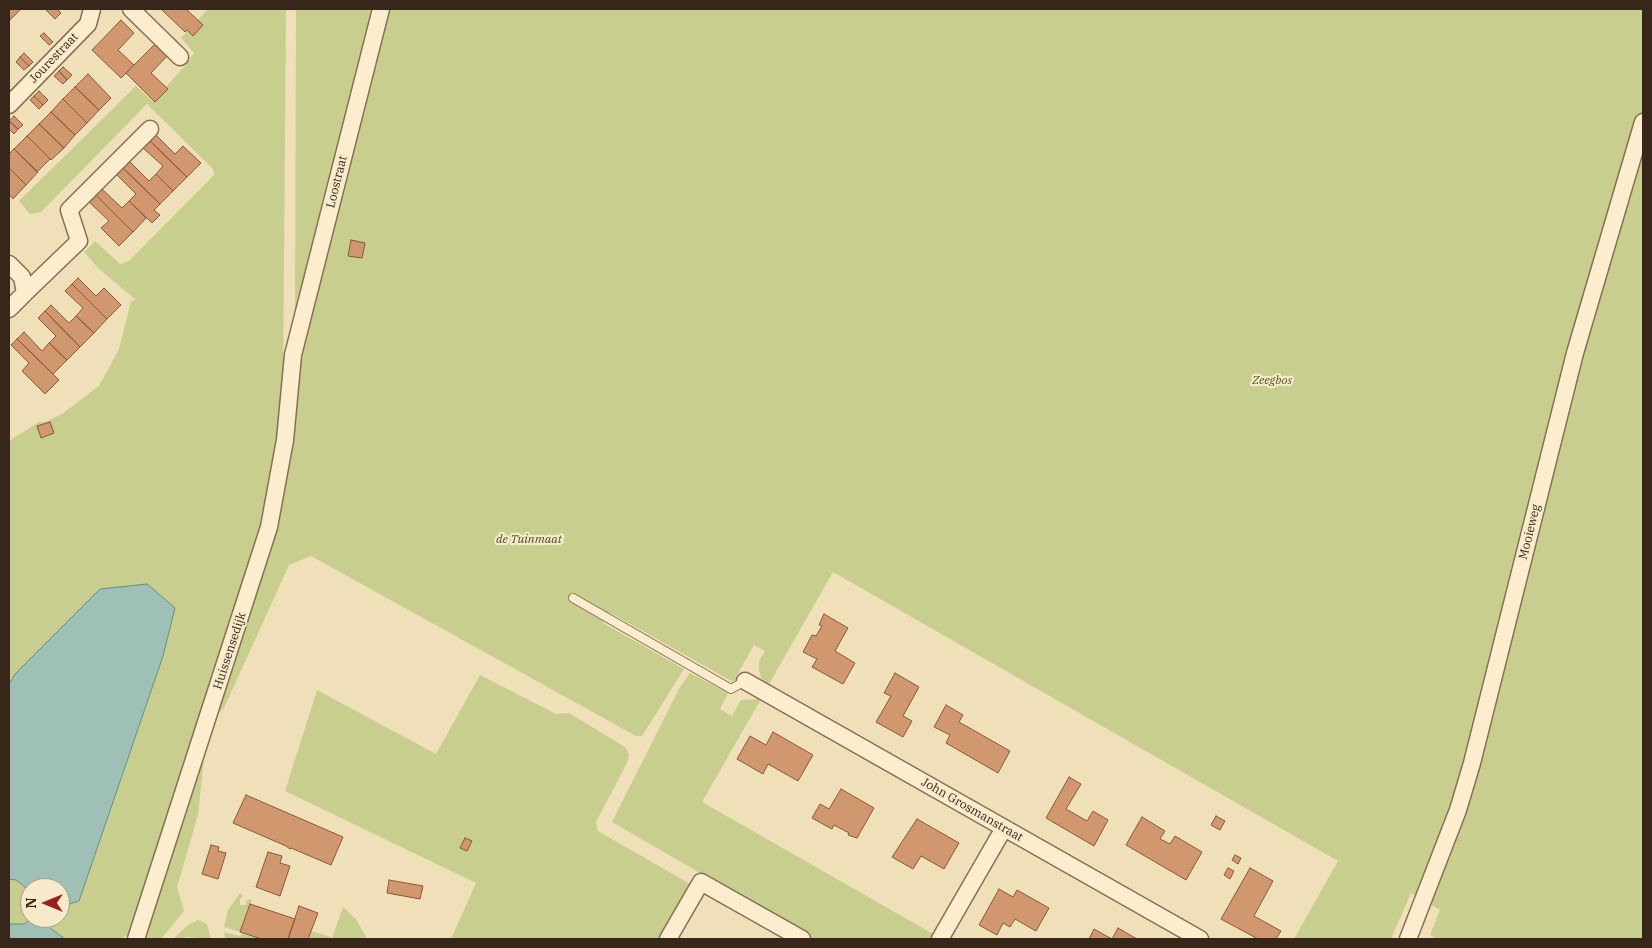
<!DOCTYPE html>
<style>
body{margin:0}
#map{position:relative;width:1652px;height:948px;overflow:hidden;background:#f0e0ba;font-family:"IBM Plex Serif",serif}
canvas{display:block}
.frame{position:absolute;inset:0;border:10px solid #36271a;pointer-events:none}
.north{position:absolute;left:20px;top:878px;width:50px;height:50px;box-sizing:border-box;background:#f7eaca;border:1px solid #aa9c84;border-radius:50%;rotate:270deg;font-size:14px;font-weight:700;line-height:20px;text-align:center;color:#36271a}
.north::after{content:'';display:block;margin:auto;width:18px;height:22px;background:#9a2122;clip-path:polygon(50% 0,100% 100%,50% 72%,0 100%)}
</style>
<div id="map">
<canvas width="1652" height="948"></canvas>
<div class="frame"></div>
<div class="north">N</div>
</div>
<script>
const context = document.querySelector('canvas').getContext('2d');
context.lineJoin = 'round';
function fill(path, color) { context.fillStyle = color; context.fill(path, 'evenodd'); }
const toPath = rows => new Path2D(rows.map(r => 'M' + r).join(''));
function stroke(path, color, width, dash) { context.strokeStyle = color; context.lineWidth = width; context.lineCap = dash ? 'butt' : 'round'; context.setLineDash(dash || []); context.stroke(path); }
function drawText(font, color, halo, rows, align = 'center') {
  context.font = font + ' "IBM Plex Serif",serif'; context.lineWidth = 4.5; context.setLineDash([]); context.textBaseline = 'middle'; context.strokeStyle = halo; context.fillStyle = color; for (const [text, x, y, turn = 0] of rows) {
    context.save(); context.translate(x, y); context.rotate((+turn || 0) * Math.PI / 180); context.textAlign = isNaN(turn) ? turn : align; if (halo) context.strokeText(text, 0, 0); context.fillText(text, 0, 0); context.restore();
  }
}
const green = toPath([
 [208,9,286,9,283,387,274,469,244,587,133,932,120,939,65,939,45,925,50,918,60,918,60,907,79,901,163,656,175,608,15,674,9,685,9,441,39,422,45,422,62,414,99,386,119,349,131,301,136,300,98,268,84,252,95,241,120,264,129,261,214,175,213,169,147,104,41,212,30,214,19,201,136,86,153,101,186,65,194,53,181,38],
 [296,9,375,9,298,316,295,311],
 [390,9,1643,9,1643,939,1438,939,1430,935,1440,910,1411,893,1391,939,1294,939,1338,861,833,572,768,686,762,681,759,670,759,661,765,651,754,645,733,682,609,612,603,623,684,669,642,736,636,736,311,556,289,565,224,708,216,716,297,383,310,320,381,35],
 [690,673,728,693,720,709,732,716,741,700,761,699,702,802,933,934,930,939,814,939,612,822,680,687],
 [480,675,556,714,569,713,625,747,629,754,627,763,596,822,598,831,692,885,661,939,451,939,476,883,285,791,317,690,436,754],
 [205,748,198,815,177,887,184,911,161,939,143,939],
 [9,879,16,880,30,891,30,918,32,918,24,924,9,924],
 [240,893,243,896,240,899,240,905,245,905,248,899,252,900,240,932,224,927,228,910],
 [343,907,356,919,367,939,332,939],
 [198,920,207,924,211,939,185,937,184,939,173,939,188,925],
 [311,931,331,937,330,939,308,939],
 [224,932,239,936,243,934,256,938,225,939]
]);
const water = toPath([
 [147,584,175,608,163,656,79,901,60,907,60,888,30,888,30,891,16,880,9,879,9,685,15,674,100,589,147,584],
 [32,918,50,918,46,925,65,939,9,939,9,924,24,924,32,918]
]);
const building = toPath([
 [9,9,21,9,9,21,9,9],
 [45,9,57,9,61,13,55,19,45,9],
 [161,9,186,9,203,25,193,36,187,30,185,32,161,9],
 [121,20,134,33,118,50,134,65,121,78,92,50,121,20],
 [44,33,53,42,49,45,40,36,44,33],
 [155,44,167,56,151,73,168,89,155,102,126,73,155,44],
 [24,53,33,62,29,66,20,57,24,53],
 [20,57,29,66,24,70,16,62,20,57],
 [63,67,72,75,67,80,59,71,63,67],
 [59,71,67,80,63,84,54,76,59,71],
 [88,74,111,98,99,110,75,87,88,74],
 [75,87,99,110,87,123,63,99,75,87],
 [39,91,48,100,43,105,34,96,39,91],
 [34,96,43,105,39,109,30,100,34,96],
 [63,99,87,123,75,135,51,112,63,99],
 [51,112,75,135,64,148,39,124,51,112],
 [14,116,23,125,18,129,9,121,14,116],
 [9,121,18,129,14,134,9,129,9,121],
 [39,124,64,148,51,160,27,136,39,124],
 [155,134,175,154,183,146,201,163,187,177,149,140,155,134],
 [27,136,50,159,37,172,14,149,27,136],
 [149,140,187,177,173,191,156,174,163,166,142,147,149,140],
 [14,149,38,172,26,185,9,168,9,154,14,149],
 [129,161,149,181,156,174,173,191,160,204,122,167,129,161],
 [122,167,160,204,154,210,160,215,152,223,129,201,136,194,116,174,122,167],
 [9,168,26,185,13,199,9,194,9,168],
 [101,188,122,208,129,201,146,218,133,232,95,194,101,188],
 [95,194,133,232,119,246,101,228,109,221,88,201,95,194],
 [351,240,365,243,362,258,348,256,351,240],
 [78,278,96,296,104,288,121,305,107,319,72,284,78,278],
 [72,284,107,319,94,333,76,316,83,308,65,291,72,284],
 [51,305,69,323,76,316,94,333,80,347,45,311,51,305],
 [45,311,80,347,67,360,49,343,56,336,38,318,45,311],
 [24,332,42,351,49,343,67,360,53,374,17,339,24,332],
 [17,339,59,380,45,394,22,371,29,363,11,345,17,339],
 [50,422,54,433,41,438,37,426,50,422],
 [824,614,848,628,835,651,855,663,843,684,812,667,817,659,803,652,812,635,816,636,822,626,819,625,824,614],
 [895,673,919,687,903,716,912,721,903,737,876,722,891,696,884,693,895,673],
 [946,705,963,715,959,722,1010,751,998,773,946,743,950,735,934,727,946,705],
 [773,732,813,755,798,781,768,764,763,774,737,759,750,736,766,745,773,732],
 [1069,777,1081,784,1066,809,1087,821,1093,811,1108,820,1094,846,1046,818,1069,777],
 [841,789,874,808,857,838,848,835,849,833,834,825,832,829,812,818,820,804,829,809,841,789],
 [246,795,343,837,331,865,291,848,290,849,286,846,233,823,246,795],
 [1216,816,1225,821,1220,830,1211,825,1216,816],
 [1142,817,1165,831,1160,839,1170,844,1175,836,1202,852,1186,880,1126,845,1142,817],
 [917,819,959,843,944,869,921,856,913,869,892,857,917,819],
 [465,838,472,841,467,851,460,848,465,838],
 [211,845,219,847,218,851,226,853,218,879,202,874,211,845],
 [268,852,282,856,280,863,290,866,280,896,256,887,268,852],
 [1235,855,1241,858,1238,864,1232,860,1235,855],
 [1228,868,1234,871,1230,879,1224,875,1228,868],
 [1250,868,1273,881,1254,916,1281,931,1276,939,1258,939,1221,919,1250,868],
 [389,880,423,886,420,899,387,893,389,880],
 [999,889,1013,897,1017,890,1049,908,1036,931,1015,919,1010,927,1003,923,997,935,979,925,999,889],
 [250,904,295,919,288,939,261,939,240,932,250,904],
 [299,906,318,913,308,939,288,939,299,906],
 [1118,928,1137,939,1089,939,1094,929,1112,939,1118,928]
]);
const lane = toPath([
 [573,598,731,689,745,681]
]);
const street = toPath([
 [131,9,180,57],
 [9,105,88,24,92,9],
 [9,264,22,277,25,293,9,309],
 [25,293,79,241,69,210,150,129],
 [745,681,1200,939],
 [136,939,269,527,285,440,293,355,381,9],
 [668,939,701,882,802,939],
 [940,939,1004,828],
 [1408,939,1458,810,1472,763,1575,353,1643,122]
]);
const streetNames = [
 ["Jourestraat",54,58,-46],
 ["Loostraat",337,182,-76],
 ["Mooieweg",1530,532,-76],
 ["Huissensedijk",230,651,-72],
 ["John Grosmanstraat",972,810,30]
];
const parkNames = [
 ["Zeegbos",1272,381],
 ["de Tuinmaat",529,540]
];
fill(green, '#c7ce8e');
fill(water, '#9fc0b6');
stroke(water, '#678e84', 1);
fill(building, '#d1976e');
stroke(building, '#885838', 1);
stroke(lane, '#886f54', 10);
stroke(street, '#886f54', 19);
stroke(lane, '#fbedce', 8);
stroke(street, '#fbedce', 16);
drawText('12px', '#36271a', '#f7eaca', streetNames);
drawText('italic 12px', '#46531f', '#f7eaca', parkNames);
</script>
